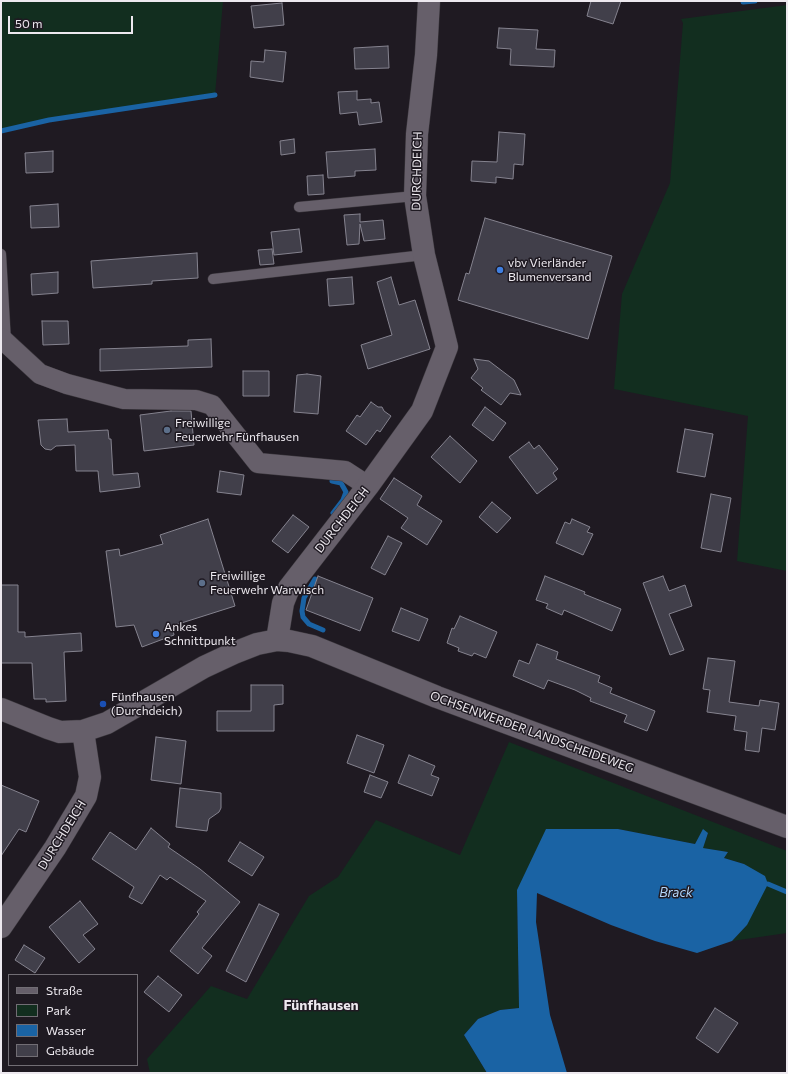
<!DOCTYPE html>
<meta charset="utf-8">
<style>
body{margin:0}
#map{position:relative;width:788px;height:1074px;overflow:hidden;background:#1f1a22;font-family:Commissioner,sans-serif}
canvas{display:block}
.frame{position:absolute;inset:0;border:2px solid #ede9ef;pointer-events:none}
.legend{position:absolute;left:8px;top:974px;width:130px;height:92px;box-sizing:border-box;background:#1f1a22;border:1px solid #716d74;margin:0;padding:5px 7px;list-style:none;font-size:12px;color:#ede9ef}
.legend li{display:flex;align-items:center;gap:8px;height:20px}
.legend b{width:20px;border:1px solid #716d74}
.scale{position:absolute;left:8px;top:16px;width:125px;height:18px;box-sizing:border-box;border:2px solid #ede9ef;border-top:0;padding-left:5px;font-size:12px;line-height:14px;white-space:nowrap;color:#ede9ef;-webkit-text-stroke:3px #1f1a22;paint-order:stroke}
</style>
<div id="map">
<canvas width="788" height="1074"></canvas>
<div class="frame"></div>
<ul class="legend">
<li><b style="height:5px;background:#665f6a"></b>Straße</li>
<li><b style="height:11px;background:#122e1f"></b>Park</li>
<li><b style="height:11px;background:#1a63a4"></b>Wasser</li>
<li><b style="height:11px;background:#413f4a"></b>Gebäude</li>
</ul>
<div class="scale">50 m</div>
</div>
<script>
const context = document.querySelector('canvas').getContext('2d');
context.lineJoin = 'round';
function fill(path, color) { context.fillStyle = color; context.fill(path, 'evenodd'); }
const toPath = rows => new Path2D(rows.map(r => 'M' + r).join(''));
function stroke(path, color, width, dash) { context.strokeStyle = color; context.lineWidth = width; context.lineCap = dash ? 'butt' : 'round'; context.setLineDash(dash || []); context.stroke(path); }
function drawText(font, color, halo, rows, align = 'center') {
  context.font = font + ' Commissioner,sans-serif'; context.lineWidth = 3; context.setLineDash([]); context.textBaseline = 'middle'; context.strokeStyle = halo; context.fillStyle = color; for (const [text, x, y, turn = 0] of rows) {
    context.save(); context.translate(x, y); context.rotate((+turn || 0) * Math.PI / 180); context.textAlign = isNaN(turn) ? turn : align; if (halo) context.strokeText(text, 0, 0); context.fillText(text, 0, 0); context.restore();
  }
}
const green = toPath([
 [1,1,223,1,215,95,49,120,1,131],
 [787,5,787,571,737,561,748,416,614,389,622,294,670,183,683,23,681,19],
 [509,742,787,851,787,933,732,941,747,925,744,864,724,858,728,852,702,848,708,834,703,830,695,844,618,829,517,890,519,1008,500,1010,478,1019,464,1035,487,1073,150,1073,147,1059,211,986,247,999,309,896,338,877,376,820,460,855]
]);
const water = toPath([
 [546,829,618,829,695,844,703,829,708,833,703,848,728,852,724,858,744,864,765,876,768,884,747,925,732,941,697,953,655,941,611,925,537,893,536,922,550,1015,567,1073,487,1073,464,1035,478,1019,500,1010,519,1008,517,890]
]);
const stream = toPath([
 [743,2,755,1],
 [1,131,49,120,215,95],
 [332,481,341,483,346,492,343,500,333,513],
 [315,579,304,598,302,611,303,617,309,624,323,630],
 [768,884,787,892]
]);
const building = toPath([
 [591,1,621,1,613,24,587,16,591,1],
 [282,3,284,25,254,28,251,6,282,3],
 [499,28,538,30,536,49,555,50,554,67,510,65,511,49,497,48,499,28],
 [388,46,389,68,355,69,354,48,388,46],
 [265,50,286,52,283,82,250,77,251,61,264,62,265,50],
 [357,91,357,100,371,99,371,103,379,102,382,122,359,125,357,112,340,114,338,92,357,91],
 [499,132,525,134,523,165,514,164,513,179,496,177,496,183,471,181,472,161,497,162,499,132],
 [294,139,295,153,281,155,280,141,294,139],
 [375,149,376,170,355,171,355,176,328,178,326,152,375,149],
 [53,151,53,172,26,173,25,153,53,151],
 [323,175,324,194,308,195,307,176,323,175],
 [58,204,59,227,31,228,30,206,58,204],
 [360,214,360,222,383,220,385,239,364,241,360,224,359,244,347,245,344,215,360,214],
 [485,218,612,256,588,339,458,300,466,273,469,274,485,218],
 [299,229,302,252,274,255,271,232,299,229],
 [272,249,274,264,260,265,258,250,272,249],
 [197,253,198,278,152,281,152,284,93,288,91,261,197,253],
 [58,272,58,293,32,295,31,274,58,272],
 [352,277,354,304,329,306,327,279,352,277],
 [391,277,399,305,415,300,430,349,368,369,361,345,392,335,377,282,391,277],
 [42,321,68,321,69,344,43,345,42,321],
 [211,339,212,367,100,371,100,349,188,346,188,340,211,339],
 [474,359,489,361,514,380,521,395,510,393,501,405,481,390,483,388,471,378,478,369,474,359],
 [243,371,269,371,269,396,243,396,243,371],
 [307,374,321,376,318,414,294,412,297,375,307,374],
 [371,402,378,407,382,407,384,411,391,416,380,432,377,430,366,445,346,431,357,415,360,417,371,402],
 [485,407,506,423,493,441,472,425,485,407],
 [171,411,191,411,194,445,144,451,140,415,171,411],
 [67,419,68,432,108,430,109,439,111,439,113,475,138,473,140,487,100,492,98,471,76,471,75,445,56,446,51,450,45,449,41,445,38,420,67,419],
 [685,429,713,434,705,477,677,472,685,429],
 [450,436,477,461,460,483,431,457,450,436],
 [529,442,534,449,539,445,558,469,553,473,557,479,537,494,509,457,529,442],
 [220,471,244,475,241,495,217,492,220,471],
 [394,478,422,496,417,505,442,521,427,545,401,528,408,518,380,499,394,478],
 [711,494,731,498,721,552,701,548,711,494],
 [492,502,511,518,497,533,479,517,492,502],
 [293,515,309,527,288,553,272,541,293,515],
 [208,519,235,606,172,626,174,635,142,647,134,625,116,627,106,551,119,549,120,556,163,544,160,535,208,519],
 [572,519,590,527,587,532,593,534,583,555,556,543,565,522,570,524,572,519],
 [388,536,402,543,385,575,371,568,388,536],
 [318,576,373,598,360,631,306,610,318,576],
 [545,576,585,592,584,594,621,609,612,631,564,610,562,615,546,608,548,604,536,600,545,576],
 [663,576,669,591,685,585,692,606,669,614,684,650,670,655,643,583,663,576],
 [1,585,18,585,18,632,25,632,25,637,81,633,82,651,64,652,66,701,46,702,46,699,34,699,32,663,1,663,1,585],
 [401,608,428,619,419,641,392,631,401,608],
 [460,616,497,632,486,658,474,653,472,656,458,651,459,648,447,643,452,628,454,629,460,616],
 [537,644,558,652,556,659,600,676,598,682,612,688,610,693,655,711,647,731,624,722,627,715,590,701,591,698,575,690,548,680,544,689,513,676,519,660,529,664,537,644],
 [708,658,735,661,729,702,759,706,760,700,779,703,775,730,762,728,759,752,745,750,747,732,734,730,736,716,707,712,710,690,703,689,708,658],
 [251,685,283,685,283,704,274,705,274,731,217,731,217,711,251,711,251,685],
 [357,735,384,745,374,773,347,763,357,735],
 [156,737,186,741,181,784,151,780,156,737],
 [409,755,435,766,431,775,439,778,432,796,398,783,409,755],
 [370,775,388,782,381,798,364,792,370,775],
 [1,785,39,801,26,832,19,829,1,856,1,785],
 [180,788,221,793,221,808,219,812,209,819,207,831,176,827,180,788],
 [151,828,170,844,168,847,200,869,240,902,202,948,212,956,198,974,170,951,199,914,197,912,206,901,170,877,167,880,160,875,142,904,129,897,134,887,92,859,110,832,136,850,151,828],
 [240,842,264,857,252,876,228,861,240,842],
 [80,901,98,924,83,935,95,949,79,963,49,927,80,901],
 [259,904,279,914,246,982,226,971,259,904],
 [24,945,45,958,35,973,15,960,24,945],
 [158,976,182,995,169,1012,144,992,158,976],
 [715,1008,738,1023,718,1053,696,1038,715,1008]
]);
const service = toPath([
 [299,207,415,196],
 [1,254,6,342],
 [213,279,424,255]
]);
const minor = toPath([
 [1,338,40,374,67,384,124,399,196,400,212,405,258,463,345,471,368,486]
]);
const tertiary = toPath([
 [277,640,283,603,289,588,368,486,422,411,447,347,424,255,415,196,417,134,426,55,429,1],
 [1,709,48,728,60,732,83,731,107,723,204,667,234,653,257,644,277,640,289,641,312,646,437,697,787,827],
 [1,927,55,848,86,796,90,777,83,731]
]);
const markers = [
 [500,270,4,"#3f7fe0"],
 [167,430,4,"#5c6f8a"],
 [202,583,4,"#5c6f8a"],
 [156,634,4,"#3f7fe0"],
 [103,704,4,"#1a4fb4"]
];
const streetNames = [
 ["DURCHDEICH",417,171,-89],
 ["DURCHDEICH",342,520,-52],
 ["OCHSENWERDER LANDSCHEIDEWEG",532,732,20],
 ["DURCHDEICH",62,835,-58]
];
const poiNames = [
 ["vbv Vierländer",508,263],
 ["Blumenversand",508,277],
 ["Freiwillige",175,423],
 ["Feuerwehr Fünfhausen",175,437],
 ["Freiwillige",210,576],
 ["Feuerwehr Warwisch",210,590],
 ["Ankes",164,627],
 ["Schnittpunkt",164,641],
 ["Fünfhausen",111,697],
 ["(Durchdeich)",111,711]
];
const waterNames = [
 ["Brack",676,893]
];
const quarterNames = [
 ["Fünfhausen",321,1005]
];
fill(green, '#122e1f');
fill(water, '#1a63a4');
stroke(stream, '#1a63a4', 5);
fill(building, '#413f4a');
stroke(building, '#85838f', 1);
stroke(service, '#3b373d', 11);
stroke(minor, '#3b373d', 21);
stroke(tertiary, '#3b373d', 23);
stroke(service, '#665f6a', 10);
stroke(minor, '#665f6a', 20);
stroke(tertiary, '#665f6a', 22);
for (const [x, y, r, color] of markers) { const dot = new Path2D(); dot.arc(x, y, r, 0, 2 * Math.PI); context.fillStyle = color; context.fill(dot); stroke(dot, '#1f1a22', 1.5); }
drawText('12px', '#ede9ef', '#1f1a22', streetNames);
drawText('12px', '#ede9ef', '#1f1a22', poiNames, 'left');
drawText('italic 13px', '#b3d5f9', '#1f1a22', waterNames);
drawText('bold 14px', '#ede9ef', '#1f1a22', quarterNames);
</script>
